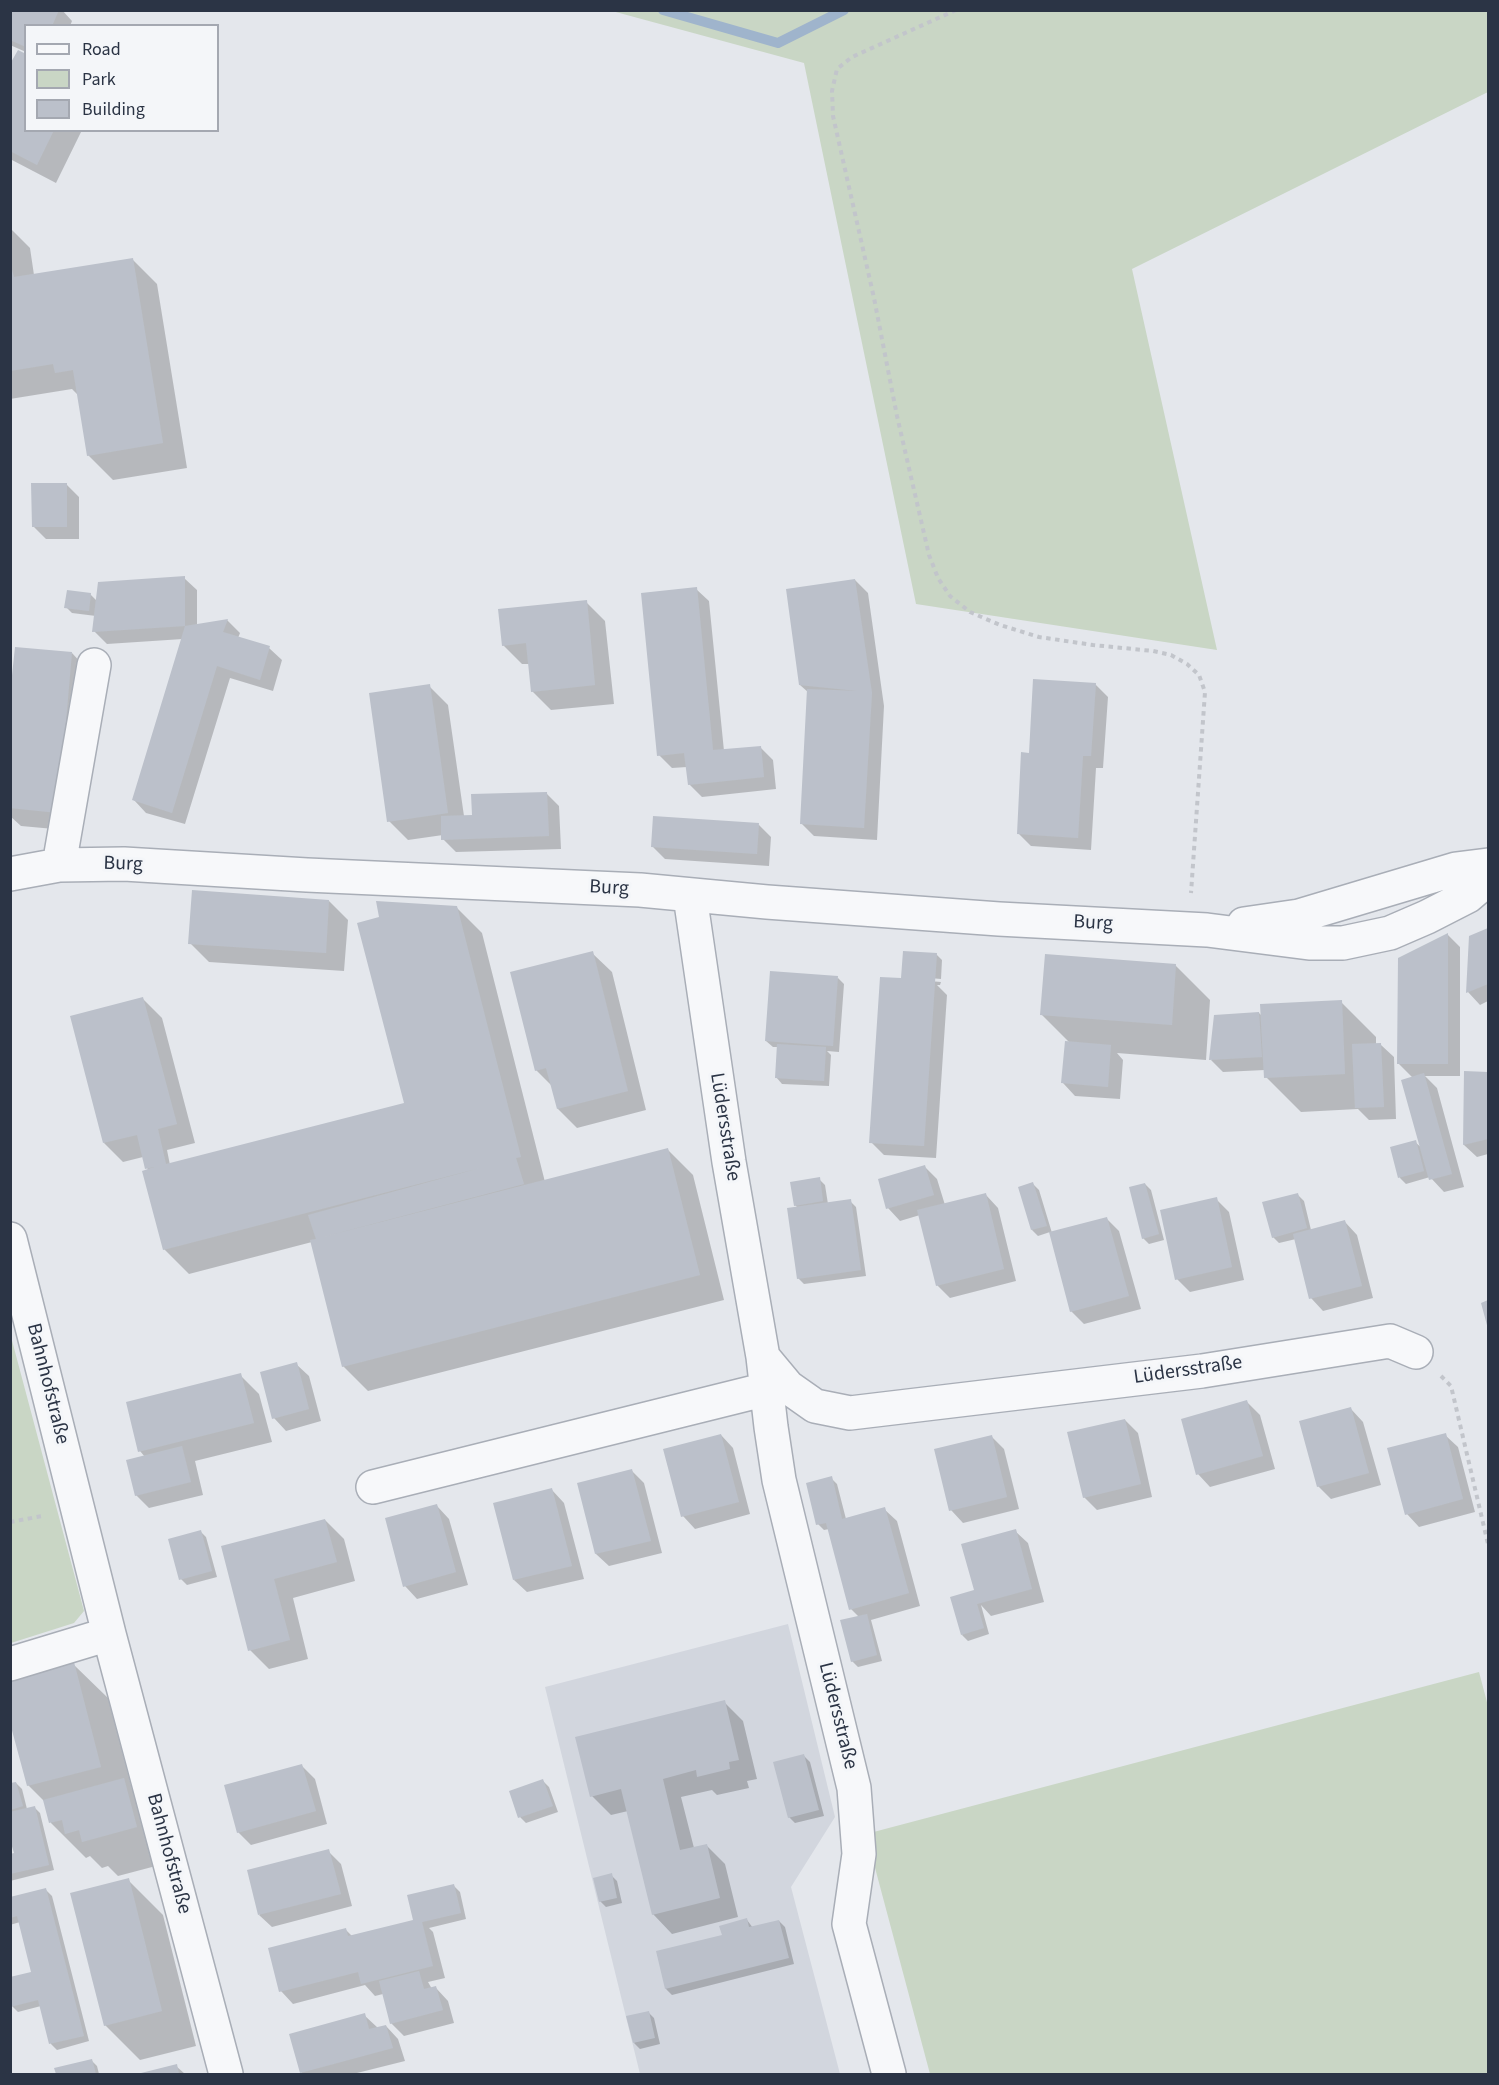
<!DOCTYPE html>
<meta charset="utf-8">
<style>
body{margin:0}
#map{position:relative;width:1499px;height:2085px;overflow:hidden;background:#e4e7ec;font-family:"Source Sans 3",sans-serif}
canvas{display:block}
.frame{position:absolute;inset:0;border:12px solid #2b3445;pointer-events:none}
.legend{position:absolute;left:24px;top:24px;width:195px;height:108px;box-sizing:border-box;background:#f4f6f9;border:2px solid #a4a8b1;margin:0;padding:8px 10px;list-style:none;font-size:18px;color:#2b3445}
.legend li{display:flex;align-items:center;gap:12px;height:30px}
.legend b{width:30px;border:2px solid #a4a8b1}
</style>
<div id="map">
<canvas width="1499" height="2085"></canvas>
<div class="frame"></div>
<ul class="legend">
<li><b style="height:8px;background:#f7f8fa"></b>Road</li>
<li><b style="height:16px;background:#c9d6c5"></b>Park</li>
<li><b style="height:16px;background:#bbc0ca"></b>Building</li>
</ul>
</div>
<script>
const context = document.querySelector('canvas').getContext('2d');
context.lineJoin = 'round';
function fill(path, color) { context.fillStyle = color; context.fill(path, 'evenodd'); }
const toPath = rows => new Path2D(rows.map(r => 'M' + r).join(''));
function stroke(path, color, width, dash) { context.strokeStyle = color; context.lineWidth = width; context.lineCap = dash ? 'butt' : 'round'; context.setLineDash(dash || []); context.stroke(path); }
function drawText(font, color, halo, rows, align = 'center') {
  context.font = font + ' "Source Sans 3",sans-serif'; context.lineWidth = 6; context.setLineDash([]); context.textBaseline = 'middle'; context.strokeStyle = halo; context.fillStyle = color; for (const [text, x, y, turn = 0] of rows) {
    context.save(); context.translate(x, y); context.rotate((+turn || 0) * Math.PI / 180); context.textAlign = isNaN(turn) ? turn : align; if (halo) context.strokeText(text, 0, 0); context.fillText(text, 0, 0); context.restore();
  }
}
const built = toPath([
 [788,1624,835,1817,791,1887,840,2074,640,2074,545,1687]
]);
const green = toPath([
 [612,11,1488,11,1488,92,1132,269,1217,650,916,604,804,63],
 [10,1333,84,1611,74,1623,11,1643],
 [1479,1672,1488,1706,1488,2074,930,2074,866,1834]
]);
const shadow = toPath([
 [10,10,62,10,72,21,70,26,26,26,26,52,10,45],
 [10,68,26,130,82,130,56,183,10,159],
 [10,228,30,248,34,275,132,259,157,284,187,468,113,480,88,455,79,396,72,389,10,399],
 [67,485,79,497,79,539,46,539,34,527],
 [184,578,197,590,197,625,227,620,240,633,238,638,269,648,282,660,273,691,230,678,185,824,146,813,134,800,183,639,107,644,94,631,96,616,72,613,66,607,90,594,97,601],
 [855,580,868,593,884,706,877,840,814,836,801,823,809,693,800,685],
 [696,589,709,601,724,751,760,747,773,760,776,789,702,797,689,784,687,767,672,768,659,755],
 [586,602,605,621,614,704,551,710,532,691,529,664,522,664,503,645],
 [72,653,84,666,76,831,21,826,10,816,10,710],
 [1095,684,1108,697,1103,768,1096,768,1091,850,1031,846,1018,833,1030,754],
 [429,686,448,705,464,816,473,816,547,794,559,806,561,849,456,852,443,839,443,835,408,840,389,821],
 [759,825,771,837,769,866,665,859,653,847],
 [329,901,348,920,344,971,209,962,190,943],
 [457,908,482,933,545,1182,668,1150,693,1175,724,1300,368,1391,343,1366,312,1242,189,1274,164,1249,148,1170,143,1157,123,1162,104,1143,143,999,162,1018,195,1143,167,1150,170,1165,406,1104],
 [1488,930,1488,1001,1480,1005,1468,992,1471,937],
 [1448,935,1460,947,1460,1076,1425,1076,1437,1088,1464,1187,1444,1192,1430,1177,1406,1184,1400,1178,1392,1148,1415,1142,1422,1148,1413,1078,1398,1063,1399,959],
 [904,952,936,954,942,960,941,979,907,976,907,979,941,982,940,985,937,985,947,995,936,1158,884,1155,871,1142,881,979,906,980,903,977],
 [592,953,612,972,646,1110,577,1128,558,1109,552,1086,536,1070],
 [1175,965,1210,1000,1206,1060,1117,1053,1123,1060,1120,1099,1075,1096,1063,1083,1070,1043,1042,1015],
 [838,978,844,984,839,1052,827,1051,831,1055,829,1086,782,1084,776,1077,778,1047,773,1047,766,1041],
 [1341,1002,1376,1037,1376,1045,1381,1045,1394,1057,1396,1119,1369,1120,1358,1109,1301,1112,1266,1077,1265,1070,1223,1072,1211,1060,1259,1013,1263,1017],
 [1465,1073,1488,1073,1488,1154,1477,1157,1464,1145],
 [924,1166,937,1179,945,1205,986,1195,998,1208,1016,1281,950,1298,937,1285,920,1215,900,1221,888,1208],
 [819,1179,825,1185,828,1204,850,1201,856,1207,866,1276,804,1284,798,1278,798,1208,795,1205],
 [1033,1184,1039,1190,1052,1233,1106,1218,1119,1231,1141,1309,1084,1324,1071,1311,1050,1232,1038,1236,1032,1230],
 [1145,1184,1151,1190,1164,1240,1149,1244,1143,1238],
 [1298,1195,1304,1201,1311,1230,1345,1222,1357,1235,1373,1298,1323,1311,1311,1298,1296,1239,1279,1243,1273,1237],
 [1216,1199,1229,1212,1244,1280,1190,1292,1177,1279],
 [296,1364,309,1376,321,1421,286,1431,274,1418],
 [240,1375,259,1394,272,1442,195,1461,203,1495,149,1508,136,1495,145,1457,140,1451],
 [1247,1402,1260,1415,1275,1469,1210,1487,1198,1474],
 [1351,1409,1363,1422,1381,1485,1331,1499,1318,1486],
 [1125,1420,1138,1433,1152,1497,1097,1510,1084,1497],
 [721,1435,733,1448,750,1514,695,1529,683,1516],
 [1445,1435,1458,1447,1475,1512,1419,1527,1407,1514],
 [991,1436,1004,1449,1019,1509,963,1523,951,1510],
 [632,1471,644,1483,662,1553,609,1566,596,1554,579,1484],
 [831,1478,837,1484,846,1519,884,1509,897,1521,920,1606,871,1620,882,1661,858,1667,852,1661,859,1617,851,1609,829,1529,824,1530,818,1524],
 [552,1490,564,1503,584,1579,527,1592,514,1580],
 [437,1506,449,1519,468,1585,417,1599,405,1586],
 [325,1520,344,1539,355,1581,293,1598,308,1659,269,1669,250,1650,223,1547],
 [200,1531,206,1537,217,1577,187,1585,181,1579],
 [1015,1531,1028,1543,1044,1602,991,1616,981,1605,989,1634,968,1641,962,1635,977,1595],
 [73,1664,108,1698,132,1789,158,1815,171,1862,118,1876,108,1866,102,1868,90,1856,86,1858,51,1823,45,1802,28,1785],
 [724,1702,743,1721,757,1779,747,1781,749,1788,717,1795,712,1790,681,1797,694,1848,706,1845,725,1864,738,1917,672,1934,653,1914,628,1811,611,1815,592,1796],
 [804,1756,810,1762,824,1816,795,1823,789,1817],
 [302,1766,315,1779,327,1824,251,1845,238,1832],
 [543,1781,549,1787,558,1812,526,1823,520,1817],
 [16,1783,22,1789,27,1809,34,1807,40,1813,54,1870,10,1881,10,1855,15,1854,10,1834,10,1785],
 [328,1851,341,1864,352,1906,272,1927,259,1915],
 [611,1875,617,1881,622,1903,606,1907,600,1901],
 [128,1880,163,1915,196,2046,140,2060,105,2025],
 [454,1886,460,1892,466,1919,429,1928,433,1932,445,1978,428,1982,432,1989,436,1988,448,2001,454,2023,404,2036,391,2023,383,1994,375,1996,365,1985,293,2004,281,1991,346,1930,353,1937,416,1921],
 [46,1890,52,1896,89,2041,57,2050,51,2044,41,2006,18,2012,12,2006,33,1973,20,1922,10,1925,10,1898],
 [747,1920,753,1928,779,1921,785,1927,794,1964,672,1995,666,1989,657,1952,724,1936],
 [648,2012,654,2018,660,2044,640,2049,634,2043],
 [364,2015,378,2028,386,2026,398,2039,405,2061,353,2074,303,2074,301,2072],
 [91,2060,97,2066,99,2074,57,2074,56,2069],
 [176,2066,185,2074,140,2074]
]);
const stream = toPath([
 [663,10,778,43,844,10]
]);
const building = toPath([
 [10,10,59,10,52,26,26,26,26,47,10,40],
 [18,50,26,54,26,130,54,130,37,165,10,151,10,64],
 [133,258,163,443,87,456,73,370,55,373,53,364,10,371,10,263,14,277],
 [31,483,67,483,67,527,32,527],
 [185,576,185,626,92,632,98,582],
 [855,579,872,693,864,828,800,824,807,689,858,691,799,685,786,589],
 [697,587,713,750,761,746,764,777,688,785,684,753,657,756,641,593],
 [67,590,91,593,89,611,64,608],
 [587,600,595,685,531,692,526,643,502,646,498,609],
 [228,619,223,632,270,646,260,680,217,666,172,813,132,800,185,626],
 [15,647,72,652,58,813,10,808,10,694],
 [1033,679,1096,683,1091,756,1083,756,1078,838,1017,834,1021,752,1029,753],
 [430,684,448,813,387,822,369,693],
 [547,792,549,836,441,840,441,816,472,815,471,794],
 [653,816,759,823,757,854,651,847],
 [192,890,329,900,326,953,188,944],
 [376,901,457,906,521,1157,516,1158,524,1184,319,1238,668,1148,700,1275,342,1367,310,1240,316,1239,308,1215,480,1168,163,1250,142,1171,154,1167,145,1169,137,1135,103,1143,70,1016,143,997,177,1124,158,1129,166,1164,404,1103,357,923,379,917],
 [1488,928,1488,984,1466,993,1469,936],
 [1448,933,1448,1064,1397,1064,1398,958],
 [593,951,628,1091,557,1109,546,1068,535,1071,510,972],
 [903,951,937,953,924,1146,869,1143,880,977,901,978],
 [1045,954,1176,964,1172,1025,1040,1015],
 [770,971,838,976,833,1046,765,1041],
 [1342,1000,1345,1074,1264,1078,1260,1004],
 [1259,1012,1262,1057,1209,1060,1214,1015],
 [1065,1041,1111,1045,1108,1087,1061,1083],
 [1381,1043,1384,1107,1355,1108,1352,1044],
 [777,1044,826,1047,824,1081,775,1078],
 [1464,1071,1488,1072,1488,1139,1463,1145],
 [1424,1073,1452,1174,1429,1180,1401,1080],
 [1416,1140,1424,1171,1398,1178,1390,1147],
 [925,1165,934,1195,886,1209,878,1179],
 [820,1177,823,1201,794,1206,790,1182],
 [1033,1182,1047,1226,1031,1230,1018,1187],
 [1145,1183,1159,1234,1142,1239,1129,1187],
 [986,1193,1004,1269,936,1286,917,1210],
 [1298,1193,1307,1228,1272,1238,1262,1202],
 [1217,1197,1232,1267,1175,1280,1160,1210],
 [851,1199,861,1270,797,1279,787,1208],
 [1107,1217,1129,1296,1070,1312,1049,1232],
 [1345,1220,1362,1286,1309,1299,1293,1234],
 [1488,1300,1488,1329,1481,1303],
 [297,1362,309,1409,272,1419,260,1372],
 [241,1373,254,1423,138,1452,126,1402],
 [1247,1400,1263,1456,1196,1475,1181,1419],
 [1351,1407,1369,1473,1317,1487,1299,1421],
 [1125,1419,1141,1484,1083,1498,1067,1432],
 [1446,1433,1463,1499,1405,1515,1387,1448],
 [721,1434,739,1502,681,1517,663,1449],
 [992,1435,1007,1497,949,1511,934,1449],
 [182,1446,191,1482,135,1496,126,1460],
 [632,1469,651,1541,595,1554,577,1483],
 [832,1476,842,1519,885,1507,909,1593,849,1610,826,1523,816,1525,806,1483],
 [552,1488,572,1566,513,1580,493,1503],
 [437,1504,456,1572,403,1587,385,1518],
 [325,1519,337,1562,274,1579,290,1640,248,1651,221,1546],
 [1016,1529,1032,1589,977,1604,984,1628,961,1635,950,1597,974,1590,961,1544],
 [201,1530,212,1571,179,1580,168,1539],
 [867,1614,877,1655,851,1662,840,1620],
 [74,1662,101,1767,27,1786,10,1723,10,1679],
 [725,1700,739,1760,729,1762,730,1769,697,1777,696,1770,663,1779,680,1850,707,1844,720,1898,652,1915,621,1789,590,1797,575,1737],
 [804,1754,819,1810,788,1818,773,1762],
 [302,1764,316,1811,237,1833,224,1785],
 [124,1778,137,1827,82,1842,79,1830,65,1834,62,1820,49,1823,43,1800],
 [543,1779,553,1806,518,1818,509,1791],
 [16,1782,23,1806,10,1810,10,1783],
 [35,1806,49,1865,10,1874,10,1854,14,1853,10,1840,10,1812],
 [329,1849,341,1894,258,1915,247,1870],
 [612,1873,617,1898,599,1902,593,1878],
 [129,1878,162,2011,104,2026,70,1893],
 [454,1884,461,1913,422,1922,433,1966,361,1984,358,1972,279,1992,268,1948,346,1928,348,1936,413,1920,407,1895],
 [46,1888,84,2036,49,2044,38,2000,10,2007,10,1977,31,1972,17,1916,10,1918,10,1897],
 [747,1918,749,1927,779,1920,789,1958,665,1989,656,1951,722,1935,719,1926],
 [419,1971,424,1989,436,1986,443,2010,390,2024,379,1981],
 [649,2011,655,2038,633,2043,626,2016],
 [365,2013,369,2029,386,2025,393,2048,300,2073,289,2034],
 [92,2059,96,2074,56,2074,54,2068],
 [177,2064,179,2074,137,2074]
]);
const path = toPath([
 [956,10,852,57,837,69,832,91,833,116,874,298,897,416,929,555,938,578,950,596,970,612,1000,625,1039,637,1093,645,1153,651,1171,655,1187,664,1199,675,1205,692,1191,893],
 [1441,1376,1451,1386,1488,1544],
 [10,1522,42,1516]
]);
const minor = toPath([
 [59,865,94,665],
 [10,874,59,865,124,864,307,875,640,890,767,902,999,919,1207,930,1309,943,1343,943,1390,933,1427,917,1468,896,1488,879],
 [690,896,729,1162,763,1357,788,1387,815,1406,850,1413,1202,1371,1390,1341,1416,1352],
 [1244,924,1299,916,1456,869,1488,865],
 [10,1239,109,1634,226,2074],
 [763,1357,771,1427,779,1480,854,1788,859,1854,849,1924,889,2074],
 [373,1487,767,1389],
 [10,1664,109,1634]
]);
const streetNames = [
 ["Burg",123,865,2],
 ["Burg",609,889,3],
 ["Burg",1093,924,3],
 ["Lüdersstraße",724,1127,81],
 ["Lüdersstraße",1188,1371,-8],
 ["Bahnhofstraße",47,1384,76],
 ["Lüdersstraße",837,1716,76],
 ["Bahnhofstraße",168,1854,75]
];
fill(built, '#d2d6de');
fill(green, '#c9d6c5');
fill(shadow, '#0003');
stroke(stream, '#9fb4cc', 10);
fill(building, '#bbc0ca');
stroke(minor, '#a9aeb7', 36);
stroke(path, '#c2c5cb', 4, [4.5, 4.5]);
stroke(minor, '#f7f8fa', 33);
drawText('20px', '#2b3445', '#f4f6f9', streetNames);
</script>
